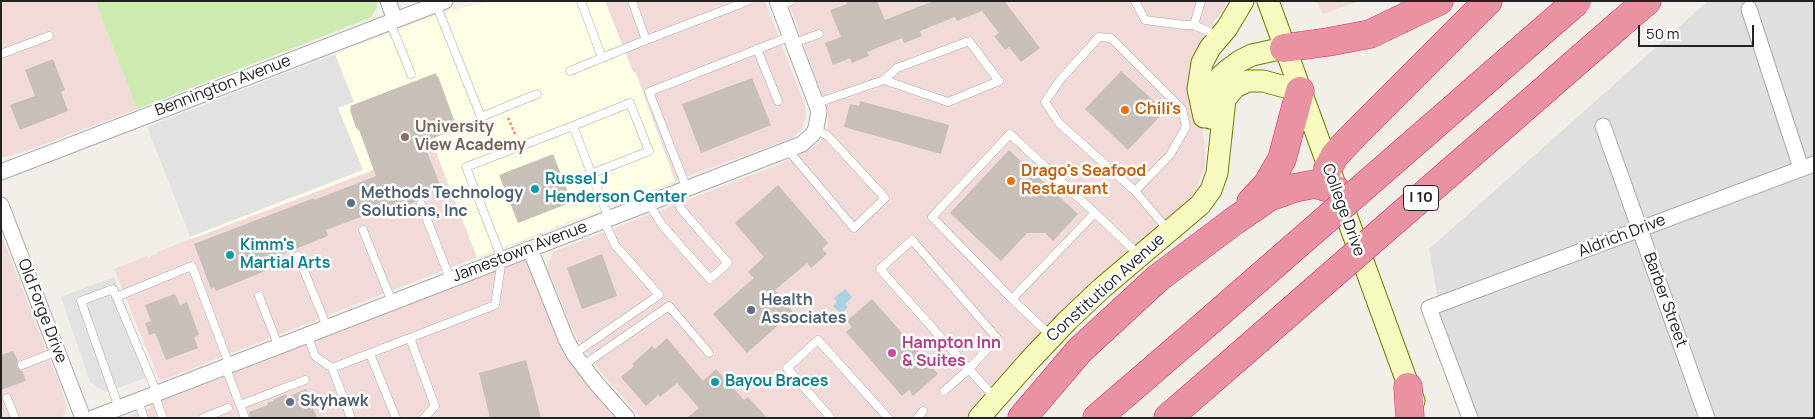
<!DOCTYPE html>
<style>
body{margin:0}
#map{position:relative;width:1815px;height:419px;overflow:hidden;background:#f2efe9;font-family:Manrope,sans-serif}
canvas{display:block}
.frame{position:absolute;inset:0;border:2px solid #222;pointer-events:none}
.scale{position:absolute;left:1638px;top:25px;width:116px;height:22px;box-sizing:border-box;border:2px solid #222;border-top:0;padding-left:6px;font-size:15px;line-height:18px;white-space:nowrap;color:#222;-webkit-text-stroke:4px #fff;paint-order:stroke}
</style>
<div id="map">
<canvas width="1815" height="419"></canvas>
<div class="frame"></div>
<div class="scale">50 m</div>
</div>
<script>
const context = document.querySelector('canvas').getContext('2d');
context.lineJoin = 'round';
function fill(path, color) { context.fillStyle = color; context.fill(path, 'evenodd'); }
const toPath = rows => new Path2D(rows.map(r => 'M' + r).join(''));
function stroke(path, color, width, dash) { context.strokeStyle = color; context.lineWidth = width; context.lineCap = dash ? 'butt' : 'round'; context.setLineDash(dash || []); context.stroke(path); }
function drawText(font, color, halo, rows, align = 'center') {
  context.font = font + ' Manrope,sans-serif'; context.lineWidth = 5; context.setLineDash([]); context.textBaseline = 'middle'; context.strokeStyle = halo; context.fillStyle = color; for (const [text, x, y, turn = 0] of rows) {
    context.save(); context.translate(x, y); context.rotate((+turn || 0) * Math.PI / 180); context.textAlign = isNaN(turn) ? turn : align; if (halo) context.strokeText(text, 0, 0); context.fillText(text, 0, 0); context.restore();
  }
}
const residential = toPath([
 [1708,1,1814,1,1814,418,1477,418,1443,329,1429,249]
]);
const commercial = toPath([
 [1,1,95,1,137,109,20,153,10,156,1,157],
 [605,1,765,1,805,106,806,118,801,130,792,138,675,181,636,72,633,73],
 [788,1,1227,1,1224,9,1215,20,1199,55,1195,103,1204,138,1205,153,1205,166,1195,191,1188,202,1148,235,1093,285,969,418,641,418,600,371,578,340,571,326,548,269,548,264,553,253,558,250,775,166,809,150,819,143,828,126,828,111],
 [1316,1,1359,1,1323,14],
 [434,147,477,257,160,381,114,269,147,256,148,258,157,254,157,252,191,239],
 [1,234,65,399,66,410,62,418,1,418],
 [530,249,566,339,628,418,124,418,150,408,157,393]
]);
const education = toPath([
 [492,1,605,1,633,72,635,72,675,181,477,257,434,147,191,239,147,127,423,20,453,10]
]);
const grass = toPath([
 [95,1,376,1,377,3,377,7,371,17,362,21,137,109]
]);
const parking = toPath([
 [335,54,354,102,338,108,363,170,190,237,147,127],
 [114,277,153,375,107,392,97,387,90,382,61,297]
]);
const water = toPath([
 [845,289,852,297,845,304,848,307,841,314,833,306,837,302,834,298]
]);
const building = toPath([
 [846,1,877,1,885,20,933,1,1006,1,1005,2,1040,48,1021,62,1009,47,1005,50,994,36,999,33,982,11,957,21,955,17,920,31,922,36,904,43,902,38,867,52,869,56,852,63,850,58,833,65,825,43,841,37,830,10,847,4],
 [53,59,65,90,61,92,68,111,20,130,10,105,35,96,25,70],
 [1121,71,1165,111,1128,150,1085,109],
 [436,73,437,77,438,76,455,123,442,127,444,134,423,142,441,187,430,191,431,195,408,205,406,200,326,230,328,236,265,261,267,266,263,268,265,271,216,291,214,287,211,289,194,244,314,198,314,200,376,176,359,130,356,128,350,110,351,109,350,106],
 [752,78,771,125,701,153,682,104],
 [860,101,949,125,941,154,844,127,850,104,859,106],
 [1009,150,1078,214,1053,241,1045,233,1027,233,1001,261,950,213],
 [553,154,572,202,518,223,499,175],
 [778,185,828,243,822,249,827,254,811,268,807,263,775,290,793,312,747,353,713,314,754,278,748,272,764,257,735,223],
 [602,254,617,296,582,309,567,268],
 [175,294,180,305,187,302,199,335,194,337,198,348,166,360,155,333,149,335,145,323,151,321,145,305],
 [872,299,938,374,913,396,909,390,902,396,846,332,852,327,847,321],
 [667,338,703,381,716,369,744,400,748,397,767,418,687,418,699,408,677,383,660,397,658,395,646,406,621,377,634,366,632,364,652,346,655,349],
 [13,351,18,361,17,367,22,371,26,381,1,390,1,355],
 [526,360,541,418,490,418,479,373],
 [306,389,317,418,250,418,249,412,268,405,267,403,273,401,273,400,286,394,287,397]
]);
const path = toPath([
 [508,118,516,136]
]);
const lane = toPath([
 [581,1,602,58],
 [632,1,646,40,748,1],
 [1135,1,1145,20,1184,25,1194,25,1218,36],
 [436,4,481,117,537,94],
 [779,6,791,1],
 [390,22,411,74],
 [1194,25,1201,1],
 [794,43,819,34],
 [757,49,778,101],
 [1,54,49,36],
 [570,71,646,40],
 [817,103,884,80,897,68,969,41,999,81,948,102,884,80],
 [573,126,630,103,649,151,591,174],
 [788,150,854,228,885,198,828,136,815,129],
 [687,189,649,92,791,36],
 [1135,191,1170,155,1186,127,1182,109,1111,38,1099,37,1060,80,1045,102,1059,123,1135,191,1168,230],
 [421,204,450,279],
 [649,204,662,225,710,279,728,263,681,209,674,194],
 [363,230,392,302],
 [298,256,327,327],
 [259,296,278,345],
 [116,297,192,266,229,364],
 [1012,299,932,217,1010,134,1095,213],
 [307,334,315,356,332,368],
 [1050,335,1012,299,1095,213,1139,255],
 [410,338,435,406,424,418],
 [370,354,396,418],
 [574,354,659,295,615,245,604,221],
 [22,365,58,351],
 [225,366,245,418],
 [582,366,669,306,709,353],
 [944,391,969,369,880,269,912,240,997,338,969,369,994,397],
 [154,394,163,418],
 [7,398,15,418],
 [138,401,144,418],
 [240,405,305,380],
 [119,408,81,301,113,289,157,393],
 [203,418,228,408],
 [351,418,332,368,495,305,502,259,466,167,573,126,609,219],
 [831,418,787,368,818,340,888,418],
 [917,418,923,411]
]);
const street = toPath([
 [388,1,395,20],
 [1749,9,1801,168],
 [1603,126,1707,418],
 [1,172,445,1],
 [1,205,83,418],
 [530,249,566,339,574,354,596,383,627,418],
 [93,418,802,144,813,134,816,128,819,111,777,1],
 [1470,418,1429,308,1814,164]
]);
const secondary = toPath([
 [1268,1,1414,401],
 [1204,117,1198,89,1202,63,1210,48,1227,28,1243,1],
 [1210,118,1211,99,1214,89,1221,76,1229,69,1240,61,1252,55,1284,48],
 [979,418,1030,360,1067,321,1102,288,1200,205,1211,190,1217,173,1225,99,1235,87,1248,81,1263,81,1300,91]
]);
const highway = toPath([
 [1619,25,1647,1],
 [1284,48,1328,42,1370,34,1439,1],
 [1328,168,1335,155,1353,136,1488,1],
 [1251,202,1267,185,1282,159,1300,91],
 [1408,387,1410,418],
 [1022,418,1079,351,1158,278,1234,221,1269,197,1294,188,1315,184,1336,190],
 [1097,418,1198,331],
 [1168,418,1222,371]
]);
const highwayBridge = toPath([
 [1198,331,1577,1],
 [1222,371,1619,25]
]);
const markers = [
 [1125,110,5,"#e8710a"],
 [405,137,5,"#8d6e63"],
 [1011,181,5,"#e8710a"],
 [535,189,5,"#0f9aa8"],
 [351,203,5,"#5c6f8a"],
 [230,255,5,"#0f9aa8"],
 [751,310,5,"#5c6f8a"],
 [892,353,5,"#d1479c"],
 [715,382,5,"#0f9aa8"],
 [290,402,5,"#5c6f8a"]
];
const shields = [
 [1421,198,35]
];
const shieldNames = [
 ["I 10",1421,198]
];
const streetNames = [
 ["Bennington Avenue",223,86,-21],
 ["College Drive",1343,210,70],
 ["Aldrich Drive",1622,236,-21],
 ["Jamestown Avenue",520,252,-21],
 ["Constitution Avenue",1106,288,-42],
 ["Barber Street",1665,300,70],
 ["Old Forge Drive",42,311,69]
];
const foodNames = [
 ["Chili's",1135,110],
 ["Drago's Seafood",1021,172],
 ["Restaurant",1021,190]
];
const educationNames = [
 ["University",415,128],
 ["View Academy",415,146]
];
const cultureNames = [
 ["Russel J",545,180],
 ["Henderson Center",545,198],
 ["Kimm's",240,246],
 ["Martial Arts",240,264],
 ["Bayou Braces",725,382]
];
const serviceNames = [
 ["Methods Technology",361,194],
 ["Solutions, Inc",361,212],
 ["Health",761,301],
 ["Associates",761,319],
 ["Skyhawk",300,402]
];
const hotelNames = [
 ["Hampton Inn",902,344],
 ["& Suites",902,362]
];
fill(residential, '#e0dfdf');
fill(commercial, '#f2dad9');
fill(education, '#ffffe5');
fill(grass, '#cdebb0');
fill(parking, '#e2e2e2');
fill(water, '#aad3df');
fill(building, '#c7bfb8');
stroke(lane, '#a9a9a9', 9);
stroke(street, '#a9a9a9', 17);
stroke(secondary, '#707d05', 23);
stroke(highway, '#dc2a67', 29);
stroke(path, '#fa8072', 2.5, [2.5, 2.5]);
stroke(lane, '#fff', 8);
stroke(street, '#fff', 15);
stroke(secondary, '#f7fabf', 21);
stroke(highway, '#e892a2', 28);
stroke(highwayBridge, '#dc2a67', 29, []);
stroke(highwayBridge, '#e892a2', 28);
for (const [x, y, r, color] of markers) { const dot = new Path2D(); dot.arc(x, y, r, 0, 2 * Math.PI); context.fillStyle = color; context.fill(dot); stroke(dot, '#fff', 2); }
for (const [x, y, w] of shields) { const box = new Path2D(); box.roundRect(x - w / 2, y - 12.5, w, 25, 4); context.fillStyle = '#fff'; context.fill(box); stroke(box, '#222', 1); }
drawText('bold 15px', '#222', null, shieldNames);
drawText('16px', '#222', '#fff', streetNames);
drawText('bold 16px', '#c56008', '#fff', foodNames, 'left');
drawText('bold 16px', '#785e54', '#fff', educationNames, 'left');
drawText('bold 16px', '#0d838f', '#fff', cultureNames, 'left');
drawText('bold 16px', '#4e5e75', '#fff', serviceNames, 'left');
drawText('bold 16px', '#b23c85', '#fff', hotelNames, 'left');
</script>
